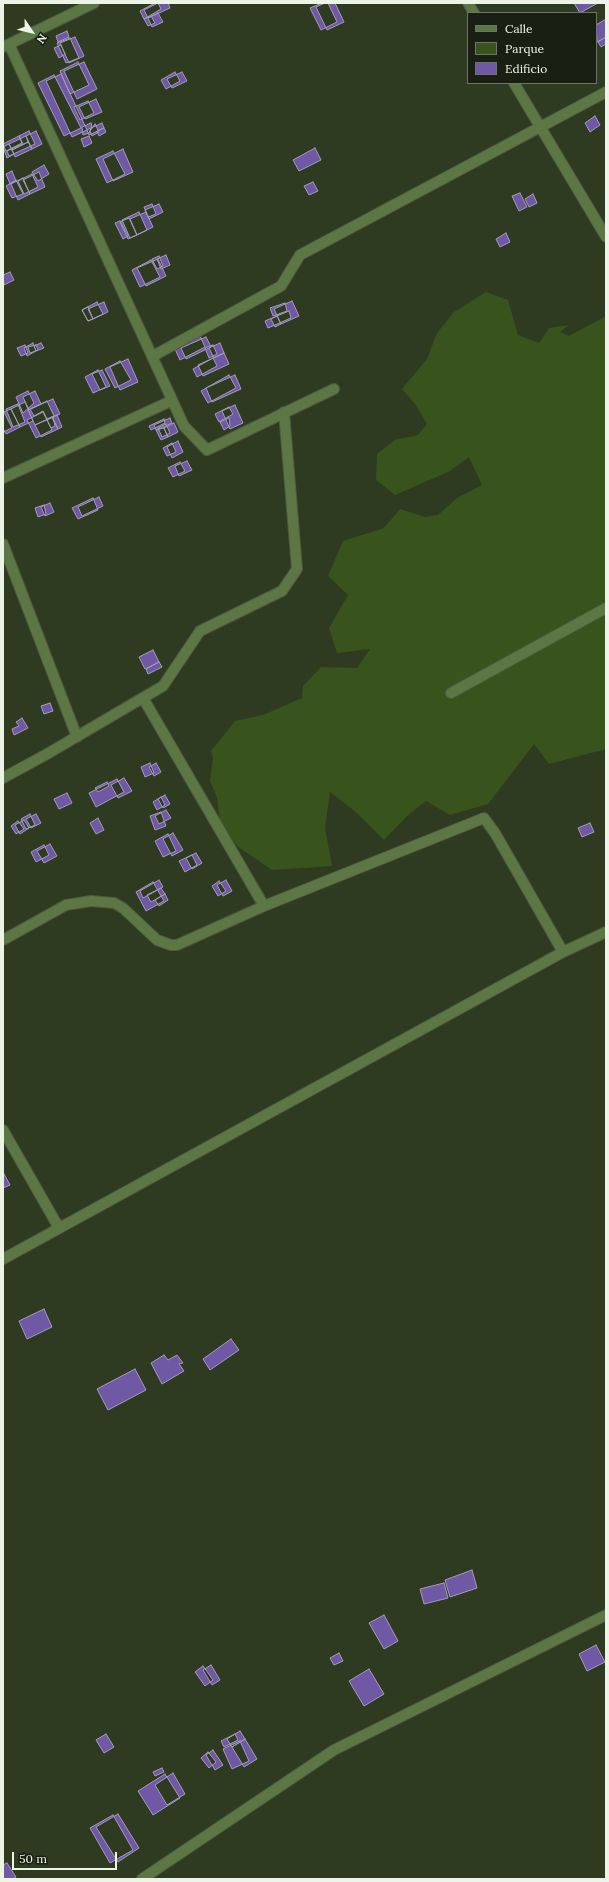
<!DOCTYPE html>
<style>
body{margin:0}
#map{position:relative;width:609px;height:1882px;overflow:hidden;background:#2e3b21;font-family:Lora,serif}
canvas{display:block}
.frame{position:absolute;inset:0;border:4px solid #ecf5e5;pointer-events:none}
.legend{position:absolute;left:467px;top:12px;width:130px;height:72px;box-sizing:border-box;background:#1a1f14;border:1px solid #6e7568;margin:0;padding:5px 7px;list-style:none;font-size:12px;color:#ecf5e5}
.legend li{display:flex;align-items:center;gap:8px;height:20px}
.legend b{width:20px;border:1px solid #6e7568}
.north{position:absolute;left:12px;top:12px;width:40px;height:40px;-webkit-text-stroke:3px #1a1f14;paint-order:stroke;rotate:125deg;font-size:11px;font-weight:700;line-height:16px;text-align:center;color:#ecf5e5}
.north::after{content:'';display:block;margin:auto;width:14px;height:18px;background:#ecf5e5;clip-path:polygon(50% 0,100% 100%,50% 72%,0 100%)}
.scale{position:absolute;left:12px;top:1852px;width:105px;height:18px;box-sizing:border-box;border:2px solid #ecf5e5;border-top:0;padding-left:5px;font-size:12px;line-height:14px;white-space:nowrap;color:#ecf5e5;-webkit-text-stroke:3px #1a1f14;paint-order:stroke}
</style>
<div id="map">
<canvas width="609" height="1882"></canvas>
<div class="frame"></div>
<ul class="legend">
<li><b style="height:5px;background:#5c7644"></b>Calle</li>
<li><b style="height:11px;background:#39531c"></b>Parque</li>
<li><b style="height:11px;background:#6f58a4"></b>Edificio</li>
</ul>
<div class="north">N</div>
<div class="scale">50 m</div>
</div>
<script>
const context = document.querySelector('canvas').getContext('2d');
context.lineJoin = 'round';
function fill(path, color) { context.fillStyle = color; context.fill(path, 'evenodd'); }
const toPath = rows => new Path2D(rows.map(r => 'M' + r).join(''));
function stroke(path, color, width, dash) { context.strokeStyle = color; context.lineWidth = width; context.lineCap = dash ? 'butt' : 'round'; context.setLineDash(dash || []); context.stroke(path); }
const green = toPath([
 [486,292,508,300,518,335,539,343,549,328,569,325,560,332,569,336,606,316,606,749,549,764,534,744,488,804,450,815,426,801,407,816,384,840,357,813,330,792,325,828,332,866,272,870,237,846,220,822,217,798,210,781,213,758,211,751,235,721,263,715,302,698,303,686,321,667,357,668,370,649,337,653,329,628,348,595,328,576,343,541,384,528,400,509,425,517,438,515,457,498,482,485,469,457,450,471,395,495,376,480,377,454,395,440,418,435,427,424,415,404,402,389,427,359,437,333,454,312]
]);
const building = toPath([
 [155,3,158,3,161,9,144,19,140,11,155,3],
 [158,3,168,3,170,8,148,18,144,10,158,3],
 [322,3,328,3,337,22,321,30,310,8,322,3],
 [325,3,335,3,344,22,327,30,316,7,325,3],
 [574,3,598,3,580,13,574,3],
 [158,13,163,22,152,27,148,18,158,13],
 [151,16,155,23,148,26,144,19,151,16],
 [606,19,606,37,597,42,596,25,606,19],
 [67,31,69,37,58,42,56,36,67,31],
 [75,37,84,56,69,63,60,43,75,37],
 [606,37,606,44,601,47,598,42,606,37],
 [70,38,79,58,66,63,57,43,70,38],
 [61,45,65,54,59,58,54,48,61,45],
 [78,62,89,85,70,94,60,71,78,62],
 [84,62,97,89,77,99,64,71,84,62],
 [175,72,180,81,166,89,161,80,175,72],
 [182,72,187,81,172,88,167,79,182,72],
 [61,74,87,130,72,137,46,81,61,74],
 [54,75,81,128,64,136,38,83,54,75],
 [96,99,102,112,85,119,79,107,96,99],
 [88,101,94,113,80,120,74,107,88,101],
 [595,116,600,125,590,132,585,123,595,116],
 [91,123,92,126,89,133,83,135,82,127,91,123],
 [102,123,104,128,89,135,87,130,102,123],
 [95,124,99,132,92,136,90,131,95,124],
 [104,128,106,132,99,136,97,131,104,128],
 [29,131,35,144,9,156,7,151,23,144,19,136,29,131],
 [36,131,42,144,32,149,26,136,36,131],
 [19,136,22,143,6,151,3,144,19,136],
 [26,136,28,142,12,150,9,144,26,136],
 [89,136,92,143,84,147,81,139,89,136],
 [28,142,32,149,15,157,12,150,28,142],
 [9,144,14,154,7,158,3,147,9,144],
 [315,148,321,160,299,171,293,160,315,148],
 [123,149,133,172,113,181,103,159,123,149],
 [113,151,125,174,107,183,96,159,113,151],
 [44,165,49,174,38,181,32,172,44,165],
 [12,171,16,181,10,184,6,174,12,171],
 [39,172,45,187,30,194,23,180,39,172],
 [32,174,38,187,24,194,18,181,32,174],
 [23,178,30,194,18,200,11,184,23,178],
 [16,180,23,194,12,198,6,186,16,180],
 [313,182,318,191,309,195,304,186,313,182],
 [520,193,527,207,519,211,512,196,520,193],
 [533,194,537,203,529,207,525,199,533,194],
 [152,204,156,214,148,217,144,207,152,204],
 [159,204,163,212,149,219,145,210,159,204],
 [139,212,147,230,130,238,122,220,139,212],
 [146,212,153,227,137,235,130,219,146,212],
 [129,218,137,235,128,239,120,222,129,218],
 [120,221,128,236,123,239,115,223,120,221],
 [506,233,510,242,500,247,496,239,506,233],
 [166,255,170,265,161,269,157,259,166,255],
 [159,256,163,266,157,269,152,259,159,256],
 [158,259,166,276,146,286,137,268,158,259],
 [151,260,160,277,140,287,132,270,151,260],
 [10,272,14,280,4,285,3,275,10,272],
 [292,301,299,316,281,324,274,309,292,301],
 [97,302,103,314,88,321,82,310,97,302],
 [104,302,108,312,93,319,88,309,104,302],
 [285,303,287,311,273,316,270,308,285,303],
 [88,307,93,319,88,321,82,310,88,307],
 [289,311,291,318,268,328,265,321,289,311],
 [277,316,281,324,275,327,271,319,277,316],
 [200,336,205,347,180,360,175,349,200,336],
 [206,337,211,347,186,359,181,348,206,337],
 [33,343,36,351,27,356,24,348,33,343],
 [41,343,44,348,36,351,34,346,41,343],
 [220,343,224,353,214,358,209,348,220,343],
 [25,345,28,353,21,356,17,348,25,345],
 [36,345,38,350,30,353,28,347,36,345],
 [213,345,217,354,209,358,205,348,213,345],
 [224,353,229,364,203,376,198,365,224,353],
 [213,358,217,366,197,377,193,369,213,358],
 [128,359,138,382,120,390,110,367,128,359],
 [120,361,131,380,115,388,105,369,120,361],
 [98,370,106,387,93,393,85,377,98,370],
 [102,370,110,386,100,390,92,374,102,370],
 [229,375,236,388,208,403,201,391,229,375],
 [235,375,241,389,212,402,206,388,235,375],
 [28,391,34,403,23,413,16,397,28,391],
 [35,391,41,404,29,410,23,397,35,391],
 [53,399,60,414,35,425,28,410,53,399],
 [47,401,54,416,47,419,43,411,34,416,30,409,47,401],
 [25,402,33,421,20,427,11,409,25,402],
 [18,404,25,422,13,427,6,409,18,404],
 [235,405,243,423,230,429,222,411,235,405],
 [229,407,233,414,219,422,215,414,229,407],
 [11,409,20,427,6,434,3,429,3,412,11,409],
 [3,410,12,428,3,432,3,410],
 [43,412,52,430,36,438,27,420,43,412],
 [57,415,62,427,58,429,52,417,57,415],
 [52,417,58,429,41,437,35,425,52,417],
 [53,417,55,426,51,428,47,420,53,417],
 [170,418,172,423,156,430,154,425,170,418],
 [229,418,230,426,224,430,220,422,229,418],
 [164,419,165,423,151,430,149,426,164,419],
 [174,423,178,432,168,437,164,428,174,423],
 [166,424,170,433,162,437,158,428,166,424],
 [164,428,168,437,161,440,156,430,164,428],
 [178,441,183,452,172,458,167,447,178,441],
 [172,443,176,452,167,456,163,448,172,443],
 [187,461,192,470,179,476,175,466,187,461],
 [180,462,185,471,173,477,168,468,180,462],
 [99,497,103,506,82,516,78,507,99,497],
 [93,498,98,510,78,519,72,508,93,498],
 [50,503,54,512,45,516,41,507,50,503],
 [44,505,46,514,38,517,35,508,44,505],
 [153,650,159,662,145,669,139,657,153,650],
 [159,662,162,667,148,674,146,669,159,662],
 [50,703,53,711,44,714,41,706,50,703],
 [22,718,28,728,14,735,12,729,19,726,16,722,22,718],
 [150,763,154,773,145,777,141,767,150,763],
 [156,763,161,772,154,776,149,767,156,763],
 [124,778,132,791,118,798,111,785,124,778],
 [117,779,124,792,96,807,89,793,117,779],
 [107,782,109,786,98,792,95,788,107,782],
 [67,793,72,803,59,809,54,799,67,793],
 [165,795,170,804,163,808,158,799,165,795],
 [161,797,165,805,157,810,153,802,161,797],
 [166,810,171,818,159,824,155,816,166,810],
 [161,812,166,826,155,830,150,816,161,812],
 [30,814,35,825,26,829,21,819,30,814],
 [36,814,41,823,31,828,26,819,36,814],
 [98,818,104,830,96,834,90,823,98,818],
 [24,820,29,828,20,834,15,825,24,820],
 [18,821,24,829,16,834,11,826,18,821],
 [590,823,594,832,582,837,578,828,590,823],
 [173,833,183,850,172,856,163,839,173,833],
 [168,834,176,851,163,857,155,841,168,834],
 [50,844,57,856,44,863,37,851,50,844],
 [44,845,49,855,36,862,31,852,44,845],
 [196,853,202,863,192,869,186,858,196,853],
 [192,855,197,865,185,872,179,861,192,855],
 [159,880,163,887,143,898,140,891,159,880],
 [226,880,232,891,223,896,217,885,226,880],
 [219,881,226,891,218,896,212,886,219,881],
 [153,882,164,901,146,911,136,892,153,882],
 [161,888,165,894,151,902,147,895,161,888],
 [165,894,168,900,159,906,155,900,165,894],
 [3,1172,10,1185,3,1188,3,1172],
 [44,1309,52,1327,27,1339,19,1321,44,1309],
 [231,1339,239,1350,210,1370,203,1359,231,1339],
 [164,1355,168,1360,177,1355,183,1363,179,1364,184,1371,162,1384,151,1363,164,1355],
 [135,1369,146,1390,108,1410,97,1389,135,1369],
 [472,1570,477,1588,450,1597,445,1580,472,1570],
 [444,1583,448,1598,424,1604,420,1589,444,1583],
 [384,1615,398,1641,384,1649,369,1623,384,1615],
 [596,1645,605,1662,587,1671,579,1654,596,1645],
 [339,1653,343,1661,334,1665,330,1658,339,1653],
 [211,1665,220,1680,212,1685,203,1670,211,1665],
 [203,1666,213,1680,205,1686,195,1672,203,1666],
 [369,1669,384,1694,364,1706,349,1681,369,1669],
 [240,1731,245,1739,232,1747,227,1739,240,1731],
 [106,1734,114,1747,104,1753,96,1740,106,1734],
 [235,1734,238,1740,224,1747,221,1741,235,1734],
 [245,1739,257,1759,244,1767,232,1747,245,1739],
 [240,1741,249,1761,232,1769,223,1749,240,1741],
 [213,1750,223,1765,215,1770,206,1755,213,1750],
 [208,1752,216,1762,209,1768,201,1758,208,1752],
 [162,1768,164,1772,155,1776,153,1772,162,1768],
 [173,1773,185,1794,167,1805,155,1785,173,1773],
 [165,1774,180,1798,153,1815,138,1791,165,1774],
 [118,1814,139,1848,118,1862,96,1827,118,1814],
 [113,1815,133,1850,110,1863,90,1828,113,1815],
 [7,1863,16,1877,12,1879,3,1879,3,1865,7,1863]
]);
const street = toPath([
 [468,3,474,13],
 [9,44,184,426,207,450,334,389],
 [3,47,94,3],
 [514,83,606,237],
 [153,356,281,286,300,255,606,92],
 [3,478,171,401],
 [3,544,77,737],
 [451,693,606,608],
 [143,698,264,906,484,818,495,833,563,952],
 [3,778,47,754,163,686,200,631,282,591,297,569,284,412],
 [3,940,66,905,91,901,114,903,123,908,157,940,171,945,177,945,264,906],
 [3,1130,59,1228],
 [3,1259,563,952,606,932],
 [142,1879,334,1750,606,1615]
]);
fill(green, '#39531c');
fill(building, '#6f58a4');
stroke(building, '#a39cbb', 1);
stroke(street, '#4c5940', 12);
stroke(street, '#5c7644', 10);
</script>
